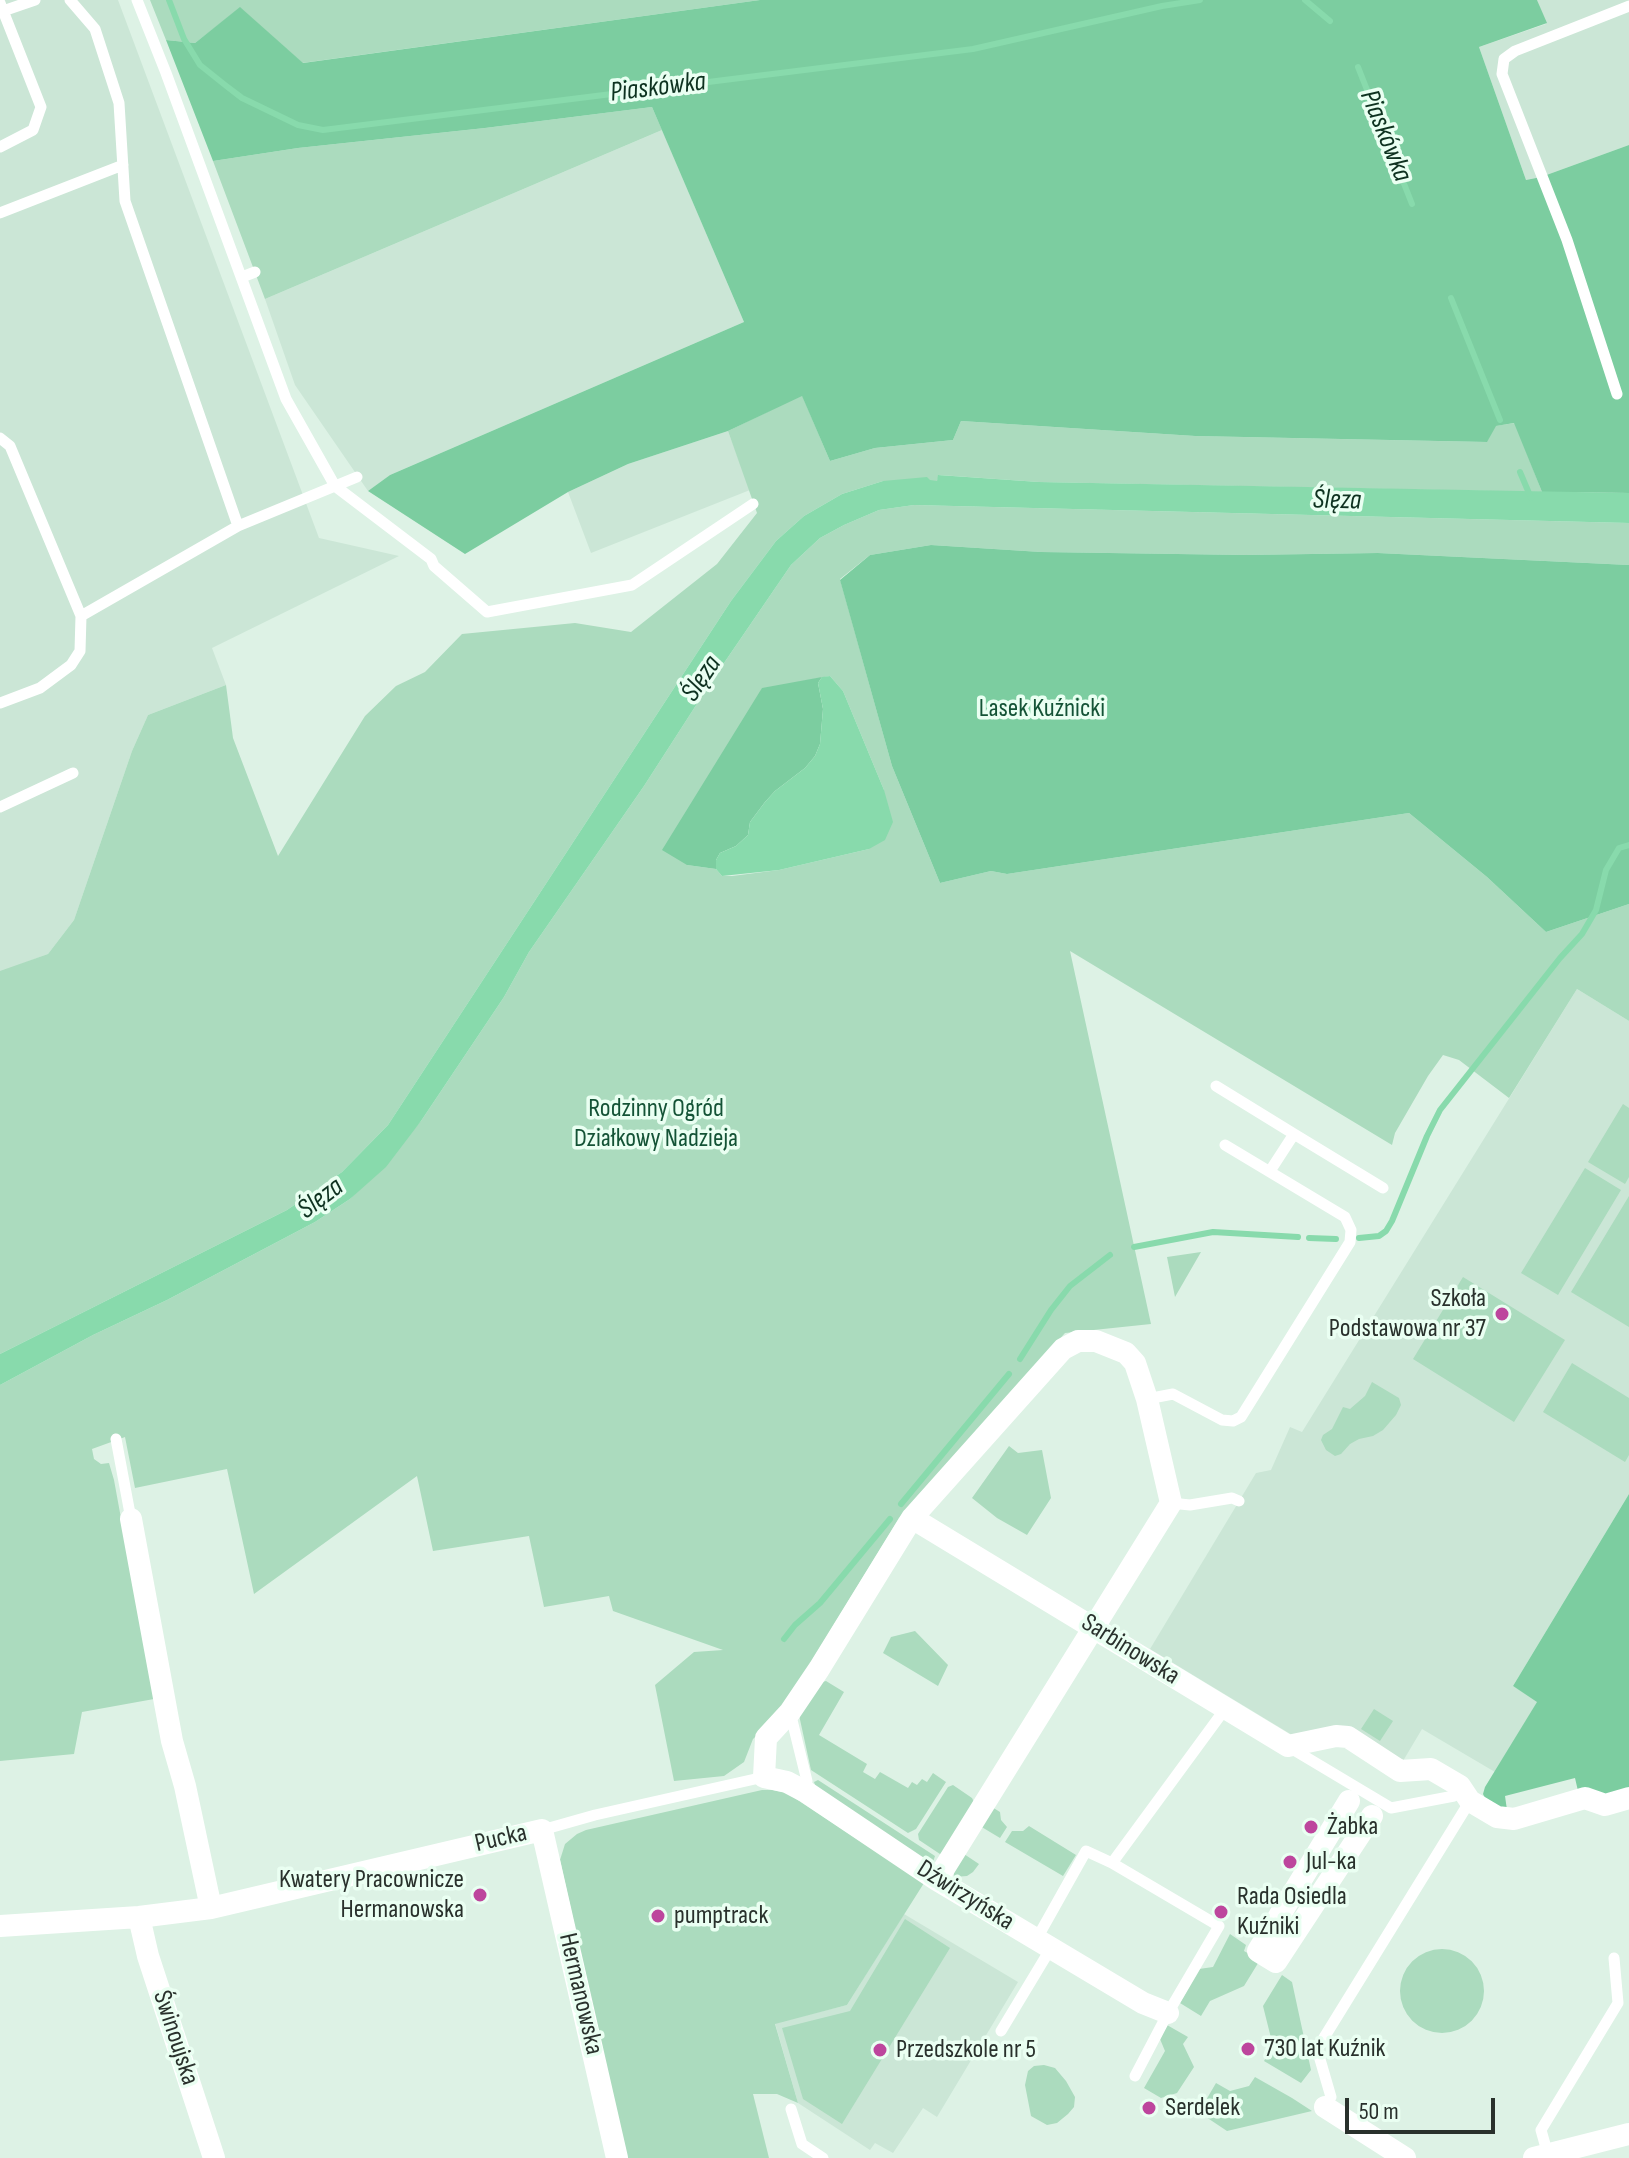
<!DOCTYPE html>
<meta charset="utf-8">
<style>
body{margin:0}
#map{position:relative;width:1629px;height:2158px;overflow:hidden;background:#ddf2e5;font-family:"Sofia Sans Condensed",sans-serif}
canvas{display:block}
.scale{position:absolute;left:1345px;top:2098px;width:150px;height:36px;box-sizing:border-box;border:4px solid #29312c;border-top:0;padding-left:10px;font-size:24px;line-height:28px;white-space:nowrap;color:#29312c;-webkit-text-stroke:6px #eafff2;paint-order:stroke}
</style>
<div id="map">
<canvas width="1629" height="2158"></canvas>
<div class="scale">50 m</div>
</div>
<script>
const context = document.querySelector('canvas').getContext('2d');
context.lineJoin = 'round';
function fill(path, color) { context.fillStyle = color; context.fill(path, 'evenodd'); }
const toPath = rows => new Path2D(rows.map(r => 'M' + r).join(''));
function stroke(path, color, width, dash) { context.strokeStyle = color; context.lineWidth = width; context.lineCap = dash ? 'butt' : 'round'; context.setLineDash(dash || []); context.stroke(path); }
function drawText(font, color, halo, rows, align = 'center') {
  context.font = font + ' "Sofia Sans Condensed",sans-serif'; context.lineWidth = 7; context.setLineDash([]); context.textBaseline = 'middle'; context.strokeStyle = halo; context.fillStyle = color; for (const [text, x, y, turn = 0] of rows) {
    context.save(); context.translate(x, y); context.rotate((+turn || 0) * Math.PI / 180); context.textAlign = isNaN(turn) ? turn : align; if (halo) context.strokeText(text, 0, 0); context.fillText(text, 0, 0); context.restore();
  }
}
const built = toPath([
 [0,0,118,0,319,538,399,556,212,648,226,685,148,715,132,751,74,920,48,954,0,972],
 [1537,0,1629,0,1629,145,1541,177,1526,180,1479,47,1546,24],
 [662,130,744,322,390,475,368,491,295,385,265,299],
 [728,431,750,490,591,553,568,492,628,464],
 [1577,989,1629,1021,1629,1494,1513,1686,1538,1701,1495,1772,1422,1729,1403,1761,1390,1753,1297,1738,1150,1649,1256,1473,1271,1470,1290,1427,1302,1432],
 [904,1914,1018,1982,937,2117,923,2108,893,2153,875,2143,870,2150,798,2103,775,2023,847,2005]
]);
const green = toPath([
 [150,0,760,0,302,63,240,8,195,43,166,40],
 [652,107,662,130,265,299,213,161,298,148,485,128],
 [802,395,830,461,875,448,953,440,961,421,1195,436,1486,442,1495,426,1515,423,1542,492,1039,482,939,475,937,481,883,481,842,494,804,516,776,541,731,601,388,1125,342,1172,287,1210,0,1354,0,971,48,954,74,920,132,751,148,715,226,685,233,738,278,856,365,716,396,686,425,672,462,634,575,623,631,632,717,564,757,513,728,431],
 [914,505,1629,523,1629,565,1378,553,1245,555,1041,552,931,545,870,555,840,579,892,766,940,883,991,871,1007,874,1409,813,1487,877,1546,932,1629,904,1629,1021,1577,989,1509,1098,1459,1060,1443,1055,1428,1076,1395,1133,1392,1145,1070,951,1151,1324,1065,1333,899,1518,780,1713,753,1739,744,1762,724,1776,674,1781,655,1685,694,1652,723,1650,613,1611,609,1596,544,1607,529,1536,433,1551,417,1476,254,1594,227,1469,135,1488,125,1437,92,1449,94,1459,101,1464,109,1463,114,1480,154,1699,82,1712,74,1754,0,1761,0,1385,93,1335,167,1300,315,1222,350,1199,421,1121,504,997,529,952,644,786,711,682,791,565,820,538,844,525,879,510],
 [830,676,843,691,884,790,869,849,779,870,732,876,722,876,716,869,687,865,762,689],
 [1623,1104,1629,1108,1629,1177,1625,1184,1588,1162],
 [1585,1168,1621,1190,1558,1295,1521,1273],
 [1629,1196,1629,1327,1571,1292],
 [1201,1252,1175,1297,1167,1257],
 [1463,1277,1565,1340,1514,1422,1413,1359],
 [1572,1363,1629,1398,1629,1455,1625,1462,1543,1412],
 [1372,1382,1399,1398,1401,1405,1396,1415,1383,1430,1373,1436,1359,1439,1350,1444,1341,1454,1335,1456,1326,1450,1321,1440,1323,1435,1332,1429,1343,1407,1350,1409,1365,1396],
 [1009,1446,1018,1453,1042,1450,1051,1498,1027,1535,997,1518,972,1498],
 [915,1631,948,1665,938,1686,883,1653,891,1637],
 [826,1681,844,1692,819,1735,867,1764,863,1772,875,1779,880,1772,908,1788,912,1782,917,1785,922,1779,927,1782,933,1773,946,1782,916,1829,908,1833,811,1770,799,1715,819,1683],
 [1374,1709,1393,1721,1380,1741,1361,1729],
 [818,1780,935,1856,933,1862,930,1863,816,1788,814,1782],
 [953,1785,972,1798,976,1806,947,1852,940,1854,919,1840,918,1834,948,1787],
 [762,1790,773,1790,787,1793,924,1883,847,2005,775,2024,798,2103,777,2094,753,2094,769,2158,626,2158,560,1860,565,1844,577,1834,586,1830],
 [992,1807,1000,1812,1001,1820,1007,1827,1000,1838,980,1826],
 [1029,1826,1076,1855,1063,1876,1005,1842,1012,1831,1023,1831],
 [961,1852,979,1864,973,1872,967,1876,954,1877,954,1864],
 [905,1919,950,1948,842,2124,803,2099,782,2028,850,2011],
 [1230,1934,1246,1945,1244,1951,1260,1960,1244,1986,1210,2001,1201,2016,1180,2003,1199,1969,1213,1967],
 '1400 1991a42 42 0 1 1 84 0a42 42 0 1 1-84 0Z',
 [1282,1975,1292,1982,1311,2070,1301,2083,1264,2061,1273,2046,1263,2006],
 [1167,2025,1188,2037,1183,2044,1194,2067,1177,2093,1161,2098,1144,2088,1165,2051,1160,2039],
 [1044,2065,1055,2068,1066,2081,1075,2097,1074,2107,1068,2114,1057,2123,1047,2125,1031,2116,1025,2085,1028,2071,1034,2066],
 [1255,2077,1292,2098,1312,2111,1227,2131,1203,2115,1202,2107,1216,2083,1230,2091,1249,2086]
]);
const forest = toPath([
 [760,0,1537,0,1547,23,1479,47,1526,180,1541,177,1629,145,1629,493,1542,492,1514,423,1496,426,1487,442,1195,436,961,421,953,440,875,448,830,461,802,396,728,431,628,464,568,492,465,554,368,491,390,475,744,322,652,107,485,128,298,148,213,161,166,40,195,43,240,7,303,63],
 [931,545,1041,552,1245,555,1378,553,1629,565,1629,904,1546,932,1487,877,1409,813,1007,874,991,871,940,883,892,766,840,580,870,555],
 [822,677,818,683,823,709,820,744,815,756,805,768,775,791,765,802,750,822,748,835,736,846,720,853,716,860,716,869,687,865,662,850,762,688],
 [1629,1494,1629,1792,1606,1797,1578,1791,1575,1778,1505,1796,1507,1810,1486,1800,1483,1794,1485,1787,1537,1702,1513,1686]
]);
const water = toPath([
 [938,475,1039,482,1629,493,1629,523,914,505,879,510,844,525,820,538,791,565,711,682,644,786,529,952,504,997,421,1121,386,1167,350,1199,315,1222,167,1300,93,1335,0,1385,0,1354,287,1210,342,1172,388,1125,731,601,776,541,804,516,842,494,883,481,927,477,930,480,937,481],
 [830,676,843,691,884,790,893,822,885,840,869,849,779,870,722,876,716,869,716,860,720,853,736,846,748,835,750,822,765,802,775,791,805,768,815,756,820,744,823,709,818,683,822,677]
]);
const stream = toPath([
 [169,0,184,39,200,65,225,85,242,98,298,125,323,130,973,49,1162,6,1200,0],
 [1305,0,1330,21],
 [1358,67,1412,204],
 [1451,298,1500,420],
 [1520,472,1531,498],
 [1309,1238,1336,1239],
 [1359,1238,1379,1236,1386,1231,1392,1221,1427,1136,1440,1110,1560,958,1582,934,1596,910,1606,870,1619,848,1629,845],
 [1134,1247,1213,1232,1298,1237],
 [1020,1359,1051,1310,1070,1286,1110,1255],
 [901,1504,1009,1374],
 [784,1639,795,1625,820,1603,890,1519]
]);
const lane = toPath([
 [70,0,95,29,119,103,125,201,238,526],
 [137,0,166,73,286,399,335,486,431,559,434,566,487,612,632,585,753,504],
 [0,3,41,107,33,130,0,147],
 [0,12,35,0],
 [0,213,123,165],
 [242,277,255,272],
 [1617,394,1567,240,1502,74,1504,59,1515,51,1629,6],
 [0,438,10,446,81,616],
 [0,703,40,688,71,665,80,651,81,616,238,526,357,477],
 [0,807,73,773],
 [1216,1086,1294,1134,1270,1171],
 [1294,1134,1383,1188],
 [1147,1399,1173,1394,1222,1420,1233,1421,1241,1417,1350,1242,1351,1230,1345,1217,1225,1145],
 [116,1439,131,1519],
 [1171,1503,1190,1505,1232,1498,1239,1501],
 [790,1712,807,1781,806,1791],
 [1289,1747,1391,1808,1454,1796,1460,1786],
 [542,1830,595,1815,764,1777],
 [1112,1863,1225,1709],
 [1036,1940,1086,1851,1112,1863,1219,1926,1168,2013,1135,2076],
 [1001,2031,1051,1948],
 [1325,2107,1331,2097,1317,2049,1470,1801],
 [791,2109,802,2144,823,2158],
 [1548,2155,1541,2130,1618,2003,1614,1958]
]);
const street = toPath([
 [912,1518,1288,1746,1336,1736,1348,1737,1400,1771,1431,1769,1460,1786,1470,1801,1497,1817,1514,1819,1585,1798,1605,1805,1629,1798],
 [131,1519,172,1741,185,1786,211,1908],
 [1349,1801,1258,1951,1276,1962,1372,1816],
 [937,1880,1171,1503,1147,1399,1135,1363,1126,1353,1096,1341,1078,1341,1063,1349,912,1518,819,1669,790,1712,766,1738,764,1777,787,1782,806,1792,937,1880,1143,2003,1168,2013],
 [139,1917,148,1956,214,2158],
 [0,1926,139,1917,211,1908,542,1830,617,2158],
 [1325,2107,1405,2158],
 [1534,2158,1629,2134]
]);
const markers = [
 [1502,1314,8,"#bd469d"],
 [1311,1827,8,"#bd469d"],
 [1290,1862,8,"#bd469d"],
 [480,1895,8,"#bd469d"],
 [1221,1912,8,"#bd469d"],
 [658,1916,8,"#bd469d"],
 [1248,2049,8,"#bd469d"],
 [880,2050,8,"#bd469d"],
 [1149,2108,8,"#bd469d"]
];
const parkNames = [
 ["Lasek Kuźnicki",1042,709],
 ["Rodzinny Ogród",656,1109],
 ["Działkowy Nadzieja",656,1139]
];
const poiNames = [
 ["Szkoła",1486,1299,"right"],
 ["Podstawowa nr 37",1486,1329,"right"],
 ["Żabka",1327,1827],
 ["Jul-ka",1306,1862],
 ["Kwatery Pracownicze",464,1880,"right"],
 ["Hermanowska",464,1910,"right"],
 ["Rada Osiedla",1237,1897],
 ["Kuźniki",1237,1927],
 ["pumptrack",674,1916],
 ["730 lat Kuźnik",1264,2049],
 ["Przedszkole nr 5",896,2050],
 ["Serdelek",1165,2108]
];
const streetNames = [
 ["Sarbinowska",1130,1650,32],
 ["Pucka",501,1839,-13],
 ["Dźwirzyńska",965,1896,32],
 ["Hermanowska",580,1994,77],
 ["Świnoujska",175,2038,72]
];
const waterNames = [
 ["Piaskówka",658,88,-7],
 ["Piaskówka",1385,136,68],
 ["Ślęza",1337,501,1],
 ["Ślęza",702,679,-56],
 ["Ślęza",321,1199,-37]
];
fill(built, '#cbe6d6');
fill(green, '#abdbbe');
fill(forest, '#7ccda0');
fill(water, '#88daac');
stroke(stream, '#88daac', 6);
stroke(lane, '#fff', 11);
stroke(street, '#fff', 22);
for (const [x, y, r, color] of markers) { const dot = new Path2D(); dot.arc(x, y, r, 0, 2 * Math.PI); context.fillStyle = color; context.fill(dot); stroke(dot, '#eafff2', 3); }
drawText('26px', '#145336', '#eafff2', parkNames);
drawText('26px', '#29312c', '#eafff2', poiNames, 'left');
drawText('26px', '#29312c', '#eafff2', streetNames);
drawText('italic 28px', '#0e3220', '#eafff2', waterNames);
</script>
